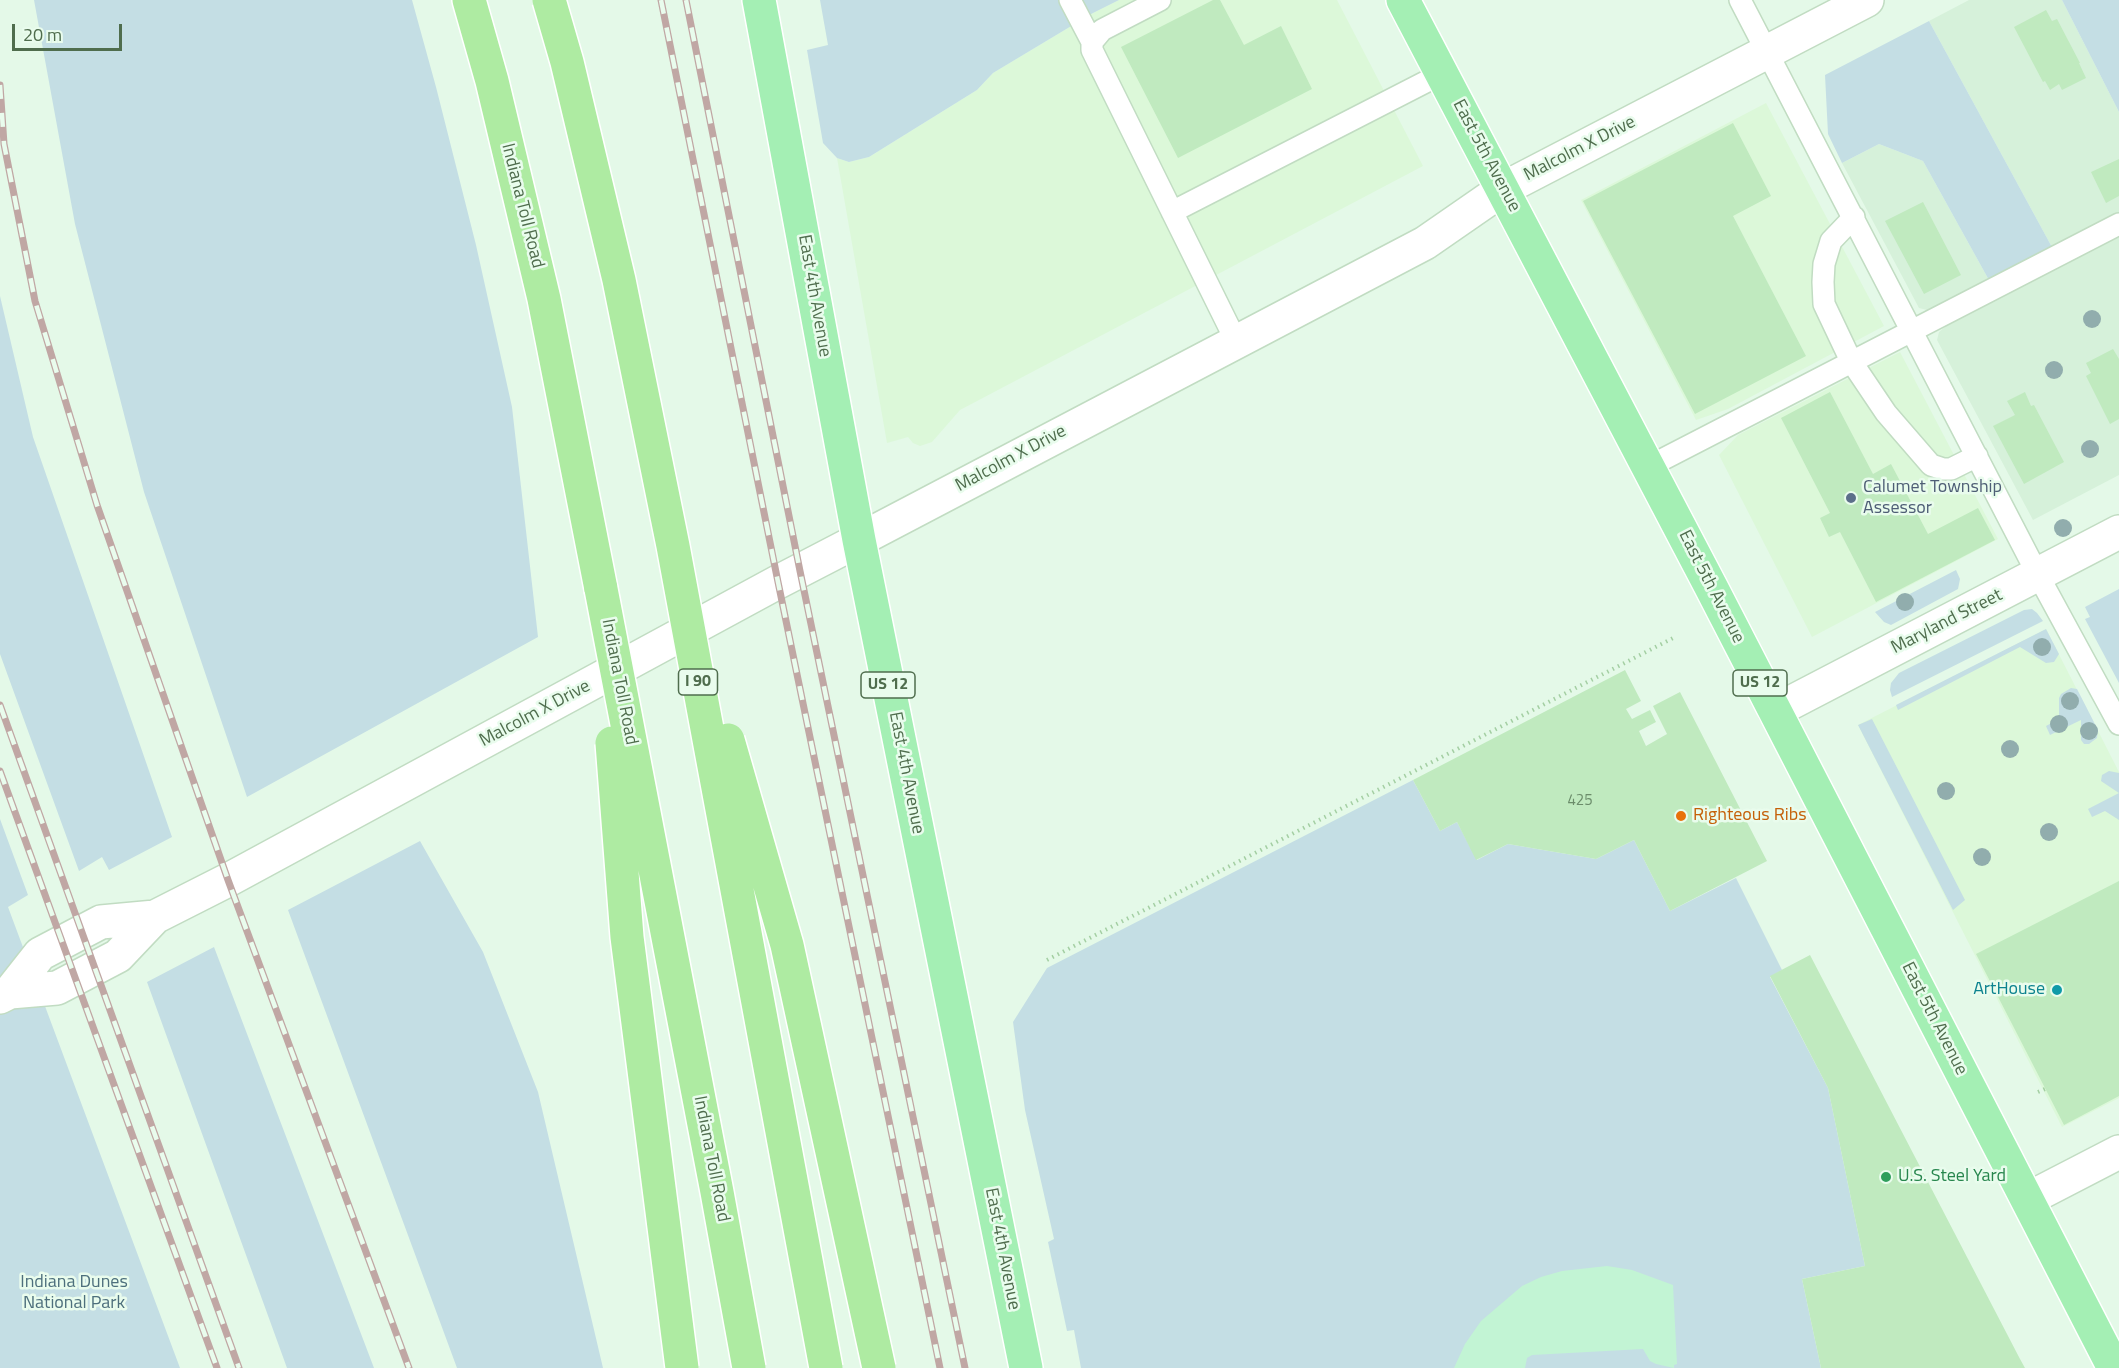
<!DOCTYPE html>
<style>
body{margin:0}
#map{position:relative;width:2119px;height:1368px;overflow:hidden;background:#e4f9e8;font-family:"Titillium Web",sans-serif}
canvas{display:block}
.scale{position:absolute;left:12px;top:24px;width:110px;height:27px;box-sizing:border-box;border:3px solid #4f6d4d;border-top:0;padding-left:8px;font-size:18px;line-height:21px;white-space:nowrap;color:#4f6d4d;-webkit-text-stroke:4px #e9fced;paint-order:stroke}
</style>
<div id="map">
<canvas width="2119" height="1368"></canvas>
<div class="scale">20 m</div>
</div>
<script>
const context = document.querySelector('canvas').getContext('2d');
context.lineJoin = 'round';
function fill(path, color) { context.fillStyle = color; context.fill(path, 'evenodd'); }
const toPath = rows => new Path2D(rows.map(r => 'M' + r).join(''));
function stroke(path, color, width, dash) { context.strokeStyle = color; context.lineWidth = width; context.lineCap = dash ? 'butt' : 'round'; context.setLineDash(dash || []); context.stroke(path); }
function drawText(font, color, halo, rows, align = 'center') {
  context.font = font + ' "Titillium Web",sans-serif'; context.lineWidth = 5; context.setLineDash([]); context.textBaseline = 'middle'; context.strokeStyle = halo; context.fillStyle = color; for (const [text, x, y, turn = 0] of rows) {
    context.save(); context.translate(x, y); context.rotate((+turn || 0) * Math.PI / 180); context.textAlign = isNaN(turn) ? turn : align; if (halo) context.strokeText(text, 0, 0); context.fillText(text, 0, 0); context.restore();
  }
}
const residential = toPath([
 [1969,0,2062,0,2119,112,2119,214,2053,249,1929,21],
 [1879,144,1923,161,1990,282,1939,308,1927,310,1919,308,1842,163],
 [2119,237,2119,475,2033,520,1937,340,1939,332,1951,322]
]);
const commercial = toPath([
 [1119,0,1337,0,1423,166,960,410,932,442,920,446,913,443,908,437,887,443,837,158,849,162,869,157,977,90,993,73,1093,13],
 [1766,103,1884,326,1728,409,1696,420,1581,200],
 [1900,352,1998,539,1812,637,1719,455,1738,435],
 [2046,629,2119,772,2119,1098,2062,1127,1858,725]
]);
const green = toPath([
 [34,0,412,0,436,87,476,245,512,407,538,637,247,797,144,492,75,224],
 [820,0,1119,0,1093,13,993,73,977,90,869,157,849,162,837,158,823,143,807,50,828,45],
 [2062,0,2119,0,2119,112],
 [1929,21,2053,249,1990,282,1923,161,1879,144,1842,163,1828,134,1825,75],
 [0,296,33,437,172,837,109,870,102,857,79,871,0,654],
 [1956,570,1960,579,1958,589,1891,625,1884,622,1875,612],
 [2119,589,2119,683,2085,619,2090,617,2085,607],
 [2032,609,2037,613,2043,621,1892,697,1890,690,1891,683,1899,673,2024,610],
 [2046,629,2059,654,2054,662,2046,663,2020,647,1898,710,1896,705],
 [2071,688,2077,689,2098,730,2097,738,2089,744,2084,744,2081,740,2081,720,2050,735,2046,726,2059,719,2059,698,2061,694],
 [1872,719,1965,900,1953,910,1858,725],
 [2109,771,2119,773,2119,793,2101,781,2102,775],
 [1413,780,1440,831,1457,822,1477,860,1508,844,1596,859,1634,840,1670,911,1736,878,1782,970,1770,977,1828,1088,1865,1266,1802,1279,1821,1368,1081,1368,1074,1330,1067,1331,1048,1242,1054,1239,1025,1110,1013,1022,1047,968],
 [2119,793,2119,820,2105,811,2092,817,2088,809],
 [0,819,28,895,8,907,180,1368,0,1368],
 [420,841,483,952,538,1092,603,1368,457,1368,288,910],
 [214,947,374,1368,287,1368,147,982]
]);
const sand = toPath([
 [1607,1266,1632,1270,1673,1285,1677,1364,1674,1365,1674,1368,1656,1364,1650,1361,1643,1349,1532,1355,1527,1358,1525,1368,1454,1368,1465,1344,1481,1321,1522,1286,1541,1277,1562,1271]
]);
const building = toPath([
 [1213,0,1220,0,1244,45,1281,26,1312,89,1178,158,1121,47],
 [2046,10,2052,21,2057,19,2080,63,2079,63,2086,78,2062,90,2059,84,2050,90,2045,81,2043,82,2014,27],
 [1733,123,1771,196,1733,216,1806,356,1695,414,1583,201],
 [2119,159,2119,196,2106,203,2091,172],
 [1923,202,1961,275,1924,294,1885,221],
 [2113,349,2119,359,2119,419,2110,424,2086,376,2091,373,2086,363],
 [1830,392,1873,474,1891,464,1928,534,1978,508,1995,540,1876,602,1840,532,1829,537,1820,518,1830,513,1781,418],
 [2025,392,2031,406,2034,405,2064,462,2024,484,1993,426,2015,415,2007,401],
 [1625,670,1641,701,1626,709,1632,719,1650,710,1656,722,1639,731,1646,746,1667,734,1653,706,1680,692,1767,861,1670,911,1634,840,1596,859,1508,844,1476,860,1457,822,1440,831,1413,780],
 [2119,881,2119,1096,2064,1125,1976,954],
 [1810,955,2020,1359,2025,1368,1821,1368,1802,1279,1865,1266,1828,1088,1770,976]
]);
const path = toPath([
 [1047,960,1675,637],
 [2038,1092,2045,1089]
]);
const service = toPath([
 [1070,0,1092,42],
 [1160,0,1102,30,1092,42,1092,50,1236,341],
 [1740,0,2038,575,2119,724],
 [1172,212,1443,73],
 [1854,217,1831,241,1824,264,1823,282,1824,304,1851,361,1886,413,1931,465,1943,469,1951,469,1977,456],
 [1648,467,2119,224]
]);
const minor = toPath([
 [1775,711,2119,532],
 [10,992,40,954,101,922,155,917],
 [0,997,10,992,57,988,118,956,155,917,228,880,778,582,859,540],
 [2028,1199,2119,1152]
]);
const tertiary = toPath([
 [859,540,1425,243,1503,189,1867,0]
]);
const primary = toPath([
 [759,0,859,540,1026,1368],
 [1403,0,1710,585,2114,1368]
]);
const motorway = toPath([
 [469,0,492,81,544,299,601,589]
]);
const rail = toPath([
 [661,0,778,582,940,1368],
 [686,0,800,571,965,1368],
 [0,85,4,144,35,301,97,505,228,880,409,1368],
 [0,705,239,1368],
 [0,771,217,1368]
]);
const motorwayBridge = toPath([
 [549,0,567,62,619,280,673,546,826,1368],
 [601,589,717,1192,749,1368],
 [728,740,787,945,879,1368],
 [612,743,627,937,682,1368]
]);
const trees = [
 [2092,319],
 [2054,370],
 [2090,449],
 [2063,528],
 [1905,602],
 [2042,647],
 [2070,701],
 [2059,724],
 [2089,731],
 [2010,749],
 [1946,791],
 [2049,832],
 [1982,857]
];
const markers = [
 [1851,498,6,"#5c6f8a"],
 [1681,816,6,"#e8710a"],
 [2057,990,6,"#0f9aa8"],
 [1886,1177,6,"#2e9e5b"]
];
const numberNames = [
 ["425",1580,801]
];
const shields = [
 [698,682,39],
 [1760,683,54],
 [888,685,54]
];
const shieldNames = [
 ["I 90",698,682],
 ["US 12",1760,683],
 ["US 12",888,685]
];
const streetNames = [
 ["Malcolm X Drive",1580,149,-27],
 ["East 5th Avenue",1486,156,62],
 ["Indiana Toll Road",522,206,76],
 ["East 4th Avenue",814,296,80],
 ["Malcolm X Drive",1011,459,-28],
 ["East 5th Avenue",1711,587,63],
 ["Maryland Street",1947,622,-27],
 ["Indiana Toll Road",619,682,79],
 ["Malcolm X Drive",535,714,-28],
 ["East 4th Avenue",906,773,79],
 ["East 5th Avenue",1934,1019,63],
 ["Indiana Toll Road",711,1159,79],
 ["East 4th Avenue",1002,1249,79]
];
const serviceNames = [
 ["Calumet Township",1863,488],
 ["Assessor",1863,509]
];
const foodNames = [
 ["Righteous Ribs",1693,816]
];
const cultureNames = [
 ["ArtHouse",2045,990]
];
const leisureNames = [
 ["U.S. Steel Yard",1898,1177]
];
const parkNames = [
 ["Indiana Dunes",74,1283],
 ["National Park",74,1304]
];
fill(residential, '#d6f1da');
fill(commercial, '#dcf8d9');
fill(green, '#c4dee4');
fill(sand, '#c2f4d4');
fill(building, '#c0eabf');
stroke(service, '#c1dcc2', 24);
stroke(minor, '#c1dcc2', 36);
stroke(tertiary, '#c1dcc2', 36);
stroke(primary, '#fff', 36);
stroke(motorway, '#fff', 36);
stroke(path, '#a4cfa3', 4, [1.5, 4.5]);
stroke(service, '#fff', 21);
stroke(minor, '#fff', 33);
stroke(tertiary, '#fff', 33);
stroke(primary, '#a4efb4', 33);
stroke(motorway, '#aeeba2', 33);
stroke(rail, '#c0a7a4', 7);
stroke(rail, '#e9fced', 4.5, [14]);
stroke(motorwayBridge, '#fff', 36, []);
stroke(motorwayBridge, '#aeeba2', 33);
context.fillStyle = '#91adad';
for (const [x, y] of trees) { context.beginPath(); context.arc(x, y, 9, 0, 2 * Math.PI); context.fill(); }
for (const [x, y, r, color] of markers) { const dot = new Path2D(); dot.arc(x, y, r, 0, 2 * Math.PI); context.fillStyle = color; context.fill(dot); stroke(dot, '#e9fced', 2); }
drawText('15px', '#6b8c6a', null, numberNames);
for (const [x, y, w] of shields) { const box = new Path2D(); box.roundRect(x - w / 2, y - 13, w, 26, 4.5); context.fillStyle = '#e9fced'; context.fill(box); stroke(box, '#4f6d4d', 1.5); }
drawText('bold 16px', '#4f6d4d', null, shieldNames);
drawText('18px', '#4f6d4d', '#e9fced', streetNames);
drawText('18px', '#4e5e75', '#e9fced', serviceNames, 'left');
drawText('18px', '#c56008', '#e9fced', foodNames, 'left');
drawText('18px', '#0d838f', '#e9fced', cultureNames, 'right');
drawText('18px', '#27864d', '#e9fced', leisureNames, 'left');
drawText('18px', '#4d6f7c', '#e9fced', parkNames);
</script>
